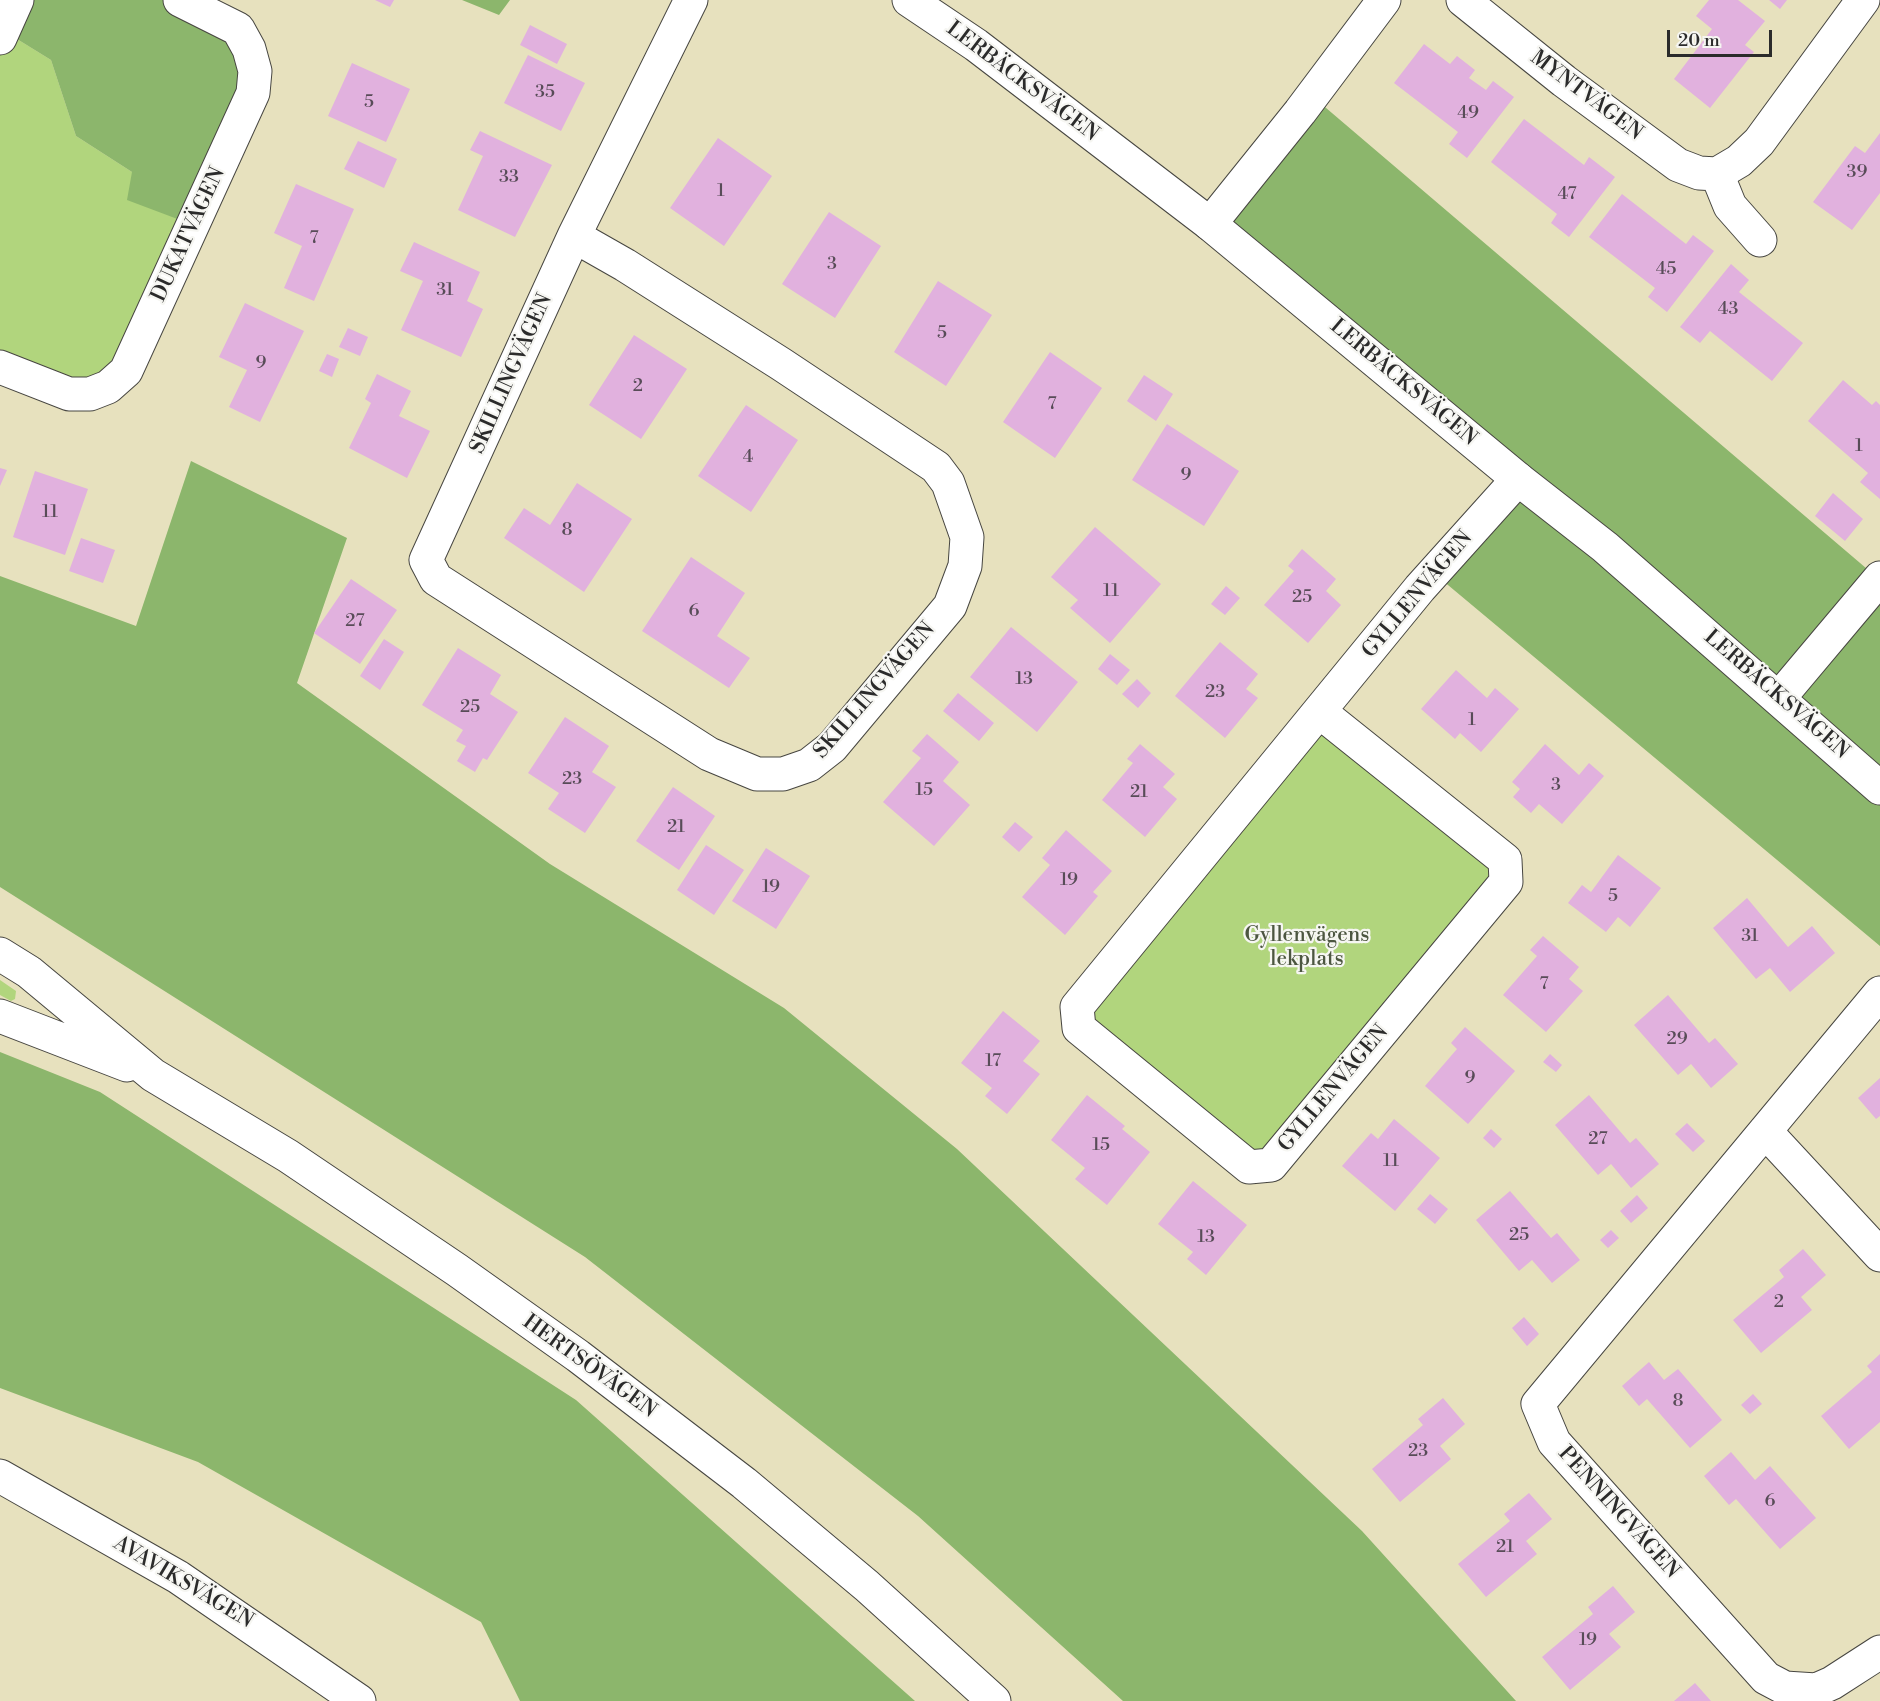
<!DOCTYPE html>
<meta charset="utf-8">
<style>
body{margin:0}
#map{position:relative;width:1880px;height:1701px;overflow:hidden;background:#e7e1be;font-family:"Libre Bodoni",serif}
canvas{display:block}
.scale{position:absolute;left:1667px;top:30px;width:105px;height:27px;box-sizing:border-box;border:3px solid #2b2b2b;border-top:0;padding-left:8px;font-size:18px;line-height:21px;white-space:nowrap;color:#2b2b2b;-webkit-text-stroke:4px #f6f6f2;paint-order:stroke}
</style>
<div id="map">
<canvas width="1880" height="1701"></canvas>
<div class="scale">20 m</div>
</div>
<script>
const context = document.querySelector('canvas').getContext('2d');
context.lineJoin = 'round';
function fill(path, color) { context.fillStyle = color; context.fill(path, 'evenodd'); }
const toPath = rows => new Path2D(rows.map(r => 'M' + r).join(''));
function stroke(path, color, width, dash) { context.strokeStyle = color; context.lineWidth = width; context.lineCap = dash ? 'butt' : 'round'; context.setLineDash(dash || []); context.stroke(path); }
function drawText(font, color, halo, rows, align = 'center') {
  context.font = font + ' "Libre Bodoni",serif'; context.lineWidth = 4.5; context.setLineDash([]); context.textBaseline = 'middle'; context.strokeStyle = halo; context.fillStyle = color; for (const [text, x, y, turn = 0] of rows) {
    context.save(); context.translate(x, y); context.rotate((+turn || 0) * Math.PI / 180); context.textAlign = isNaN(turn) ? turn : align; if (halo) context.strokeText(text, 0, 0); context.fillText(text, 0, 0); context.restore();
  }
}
const green = toPath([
 [4,31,51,60,76,136,132,172,196,226,115,383,0,370,0,40],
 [1324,714,1505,862,1251,1169,1081,1028],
 [0,980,16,991,15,999,11,1001,0,995]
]);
const forest = toPath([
 [15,0,188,0,251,45,196,226,127,200,132,172,76,136,51,60,4,31],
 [462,0,510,0,499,15],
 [1312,96,1880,580,1880,946,1436,575,1518,482,1210,224],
 [191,461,347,538,297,683,550,864,784,1008,957,1149,1362,1531,1516,1701,1123,1701,918,1516,585,1257,0,887,0,576,136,626],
 [0,1052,100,1092,576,1400,915,1701,520,1701,481,1622,198,1462,0,1388]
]);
const building = toPath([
 [375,0,394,0,390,7],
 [1709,0,1738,0,1765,21,1745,45,1754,52,1710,108,1674,79,1712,29,1696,16],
 [1769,0,1787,0,1780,9],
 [530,25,567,44,557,64,520,45],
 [1424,44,1450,64,1457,56,1475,70,1469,78,1486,90,1493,81,1514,97,1467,158,1449,144,1458,132,1394,83],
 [528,55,585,83,561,131,504,103],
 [352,63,410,89,386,142,328,116],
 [1524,119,1584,165,1589,157,1615,177,1569,237,1551,223,1557,214,1491,162],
 [480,131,552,165,515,237,458,210,483,156,470,150],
 [1880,133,1880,193,1852,230,1813,202,1855,146,1865,153],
 [718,138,772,176,724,246,670,208],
 [358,141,397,159,384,188,344,169],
 [296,184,354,209,314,301,284,288,302,246,274,233],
 [1622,194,1686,244,1693,235,1714,251,1667,312,1648,297,1655,288,1589,237],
 [829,212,881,246,835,318,782,284],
 [414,242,480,272,467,301,483,309,461,357,401,330,423,281,400,271],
 [1731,264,1749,280,1739,292,1803,343,1772,381,1710,331,1700,343,1680,327],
 [938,281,992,315,946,386,894,352],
 [245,303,304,331,260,422,229,407,247,370,219,357],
 [348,328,368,337,360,356,339,347],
 [634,335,687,369,641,439,589,405],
 [1050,352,1102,388,1055,458,1003,422],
 [327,354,339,359,332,377,319,371],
 [377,374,411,391,399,416,430,431,407,478,349,448,371,403,365,399],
 [1144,375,1173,394,1156,421,1127,401],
 [1843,380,1872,405,1876,401,1880,405,1880,499,1860,482,1868,473,1808,421],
 [746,405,798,440,751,512,698,476],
 [1167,424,1239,471,1204,526,1132,480],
 [0,468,7,470,0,486],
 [35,471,88,489,65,555,13,537],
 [577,483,632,519,584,592,504,538,524,508,550,525],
 [1833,493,1863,519,1845,541,1815,516],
 [1095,527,1161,584,1110,643,1070,608,1078,600,1051,577],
 [81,538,115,550,103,583,69,571],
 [1302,549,1336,579,1326,591,1341,605,1308,643,1264,605,1294,571,1288,566],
 [691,557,745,593,717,636,750,658,729,688,642,631],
 [351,579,397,610,360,664,314,633],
 [1226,586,1240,598,1225,615,1211,604],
 [1011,627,1078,682,1037,732,970,677],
 [384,639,404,652,380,690,360,676],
 [1220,642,1258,674,1246,689,1258,698,1225,738,1175,696],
 [458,648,501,675,490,694,518,712,487,760,483,758,475,772,457,761,466,746,456,741,463,730,422,705],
 [1110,654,1130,670,1117,685,1098,669],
 [1456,670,1487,698,1495,688,1519,709,1481,752,1460,733,1455,739,1421,709],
 [1137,679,1151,693,1138,708,1122,694],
 [958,693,994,723,979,741,943,711],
 [565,717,609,746,592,772,616,787,585,833,548,809,559,793,528,773],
 [927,734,959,762,943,781,970,805,934,846,883,802,921,758,912,751],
 [1140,744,1175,774,1163,787,1177,799,1145,837,1102,800,1133,763,1127,759],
 [1545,744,1579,775,1589,763,1604,776,1562,824,1539,804,1531,813,1513,797,1520,789,1512,782],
 [673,787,715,816,679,870,636,841],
 [1015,822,1033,837,1019,852,1002,837],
 [1066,830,1112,871,1093,892,1098,896,1065,935,1022,897,1050,865,1042,858],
 [706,845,744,870,714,915,677,890],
 [766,848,810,876,776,929,732,901],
 [1618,855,1661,888,1630,927,1618,917,1606,932,1568,903,1582,885,1591,892],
 [1747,898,1788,947,1812,926,1835,953,1790,992,1770,968,1756,979,1713,928],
 [1543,936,1579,967,1569,979,1583,991,1546,1032,1503,995,1537,956,1530,950],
 [1668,995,1709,1043,1715,1038,1738,1064,1711,1088,1691,1064,1678,1075,1634,1025],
 [1003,1011,1040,1041,1023,1061,1040,1074,1007,1114,985,1096,992,1088,961,1063],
 [1465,1027,1515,1071,1468,1124,1425,1086,1457,1049,1451,1043],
 [1550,1054,1562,1065,1556,1072,1543,1062],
 [1880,1078,1880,1116,1876,1119,1858,1098],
 [1087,1095,1125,1126,1122,1129,1150,1152,1107,1205,1075,1179,1085,1168,1051,1140],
 [1589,1095,1630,1143,1636,1138,1659,1164,1631,1188,1611,1164,1598,1175,1555,1125],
 [1394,1119,1440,1158,1395,1211,1342,1166,1371,1133,1378,1139],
 [1687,1123,1705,1141,1693,1152,1675,1134],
 [1491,1129,1502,1139,1494,1148,1483,1138],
 [1193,1181,1247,1225,1206,1275,1187,1259,1193,1252,1158,1224],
 [1510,1191,1551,1238,1557,1233,1580,1260,1552,1283,1532,1260,1519,1271,1476,1220],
 [1430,1194,1448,1209,1435,1224,1417,1209],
 [1637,1195,1648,1208,1631,1223,1620,1211],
 [1611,1230,1619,1238,1608,1248,1600,1240],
 [1803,1249,1826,1275,1801,1297,1812,1310,1761,1353,1733,1320,1784,1277,1779,1270],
 [1524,1317,1539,1334,1527,1346,1512,1328],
 [1880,1354,1880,1422,1849,1449,1821,1416,1872,1372,1867,1366],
 [1649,1362,1664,1380,1678,1369,1722,1420,1690,1448,1647,1399,1639,1406,1622,1386],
 [1753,1394,1762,1404,1750,1414,1741,1405],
 [1443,1398,1465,1424,1440,1446,1451,1459,1400,1502,1372,1469,1423,1425,1418,1419],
 [1731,1452,1755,1480,1770,1466,1816,1518,1780,1549,1736,1499,1729,1505,1704,1476],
 [1529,1493,1552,1519,1526,1541,1537,1554,1486,1597,1458,1564,1510,1521,1504,1514],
 [1613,1586,1635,1612,1609,1634,1621,1647,1570,1690,1542,1657,1593,1614,1588,1607],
 [1695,1683,1711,1701,1674,1701]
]);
const minor = toPath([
 [1463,0,1564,81,1678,165,1699,173,1717,174,1739,161,1759,142,1863,0],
 [0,38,17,0],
 [1717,174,1730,206,1760,240],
 [1210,224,1300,112,1384,0],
 [574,236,625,265,781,364,936,467,948,483,967,537,965,566,950,606,832,747,809,765,783,774,757,774,709,754,436,579,426,560,574,236,691,0],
 [0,367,69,394,90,394,108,387,126,371,253,93,255,71,249,49,238,29,180,0],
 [1779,698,1880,578],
 [1320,712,1505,860,1506,882,1271,1165,1249,1167,1079,1028,1077,1007,1420,588,1518,479],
 [1880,993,1538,1404,1554,1442,1766,1678,1785,1688,1816,1690,1832,1683,1880,1652],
 [1765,1131,1880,1255]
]);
const tertiary = toPath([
 [909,0,976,45,1210,224,1518,479,1605,547,1880,788],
 [0,1476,178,1577,359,1701]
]);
const secondary = toPath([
 [0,954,29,972,153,1075,288,1156,457,1270,578,1356,744,1483,867,1586,994,1701],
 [0,1016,127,1065]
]);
const numberNames = [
 ["35",545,93],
 ["5",369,103],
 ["49",1468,114],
 ["39",1857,173],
 ["33",509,178],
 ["1",721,192],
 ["47",1567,195],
 ["7",314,239],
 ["3",832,265],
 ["45",1666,270],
 ["31",445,291],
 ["43",1728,310],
 ["5",942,334],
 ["9",261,364],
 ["2",638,387],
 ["7",1052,405],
 ["1",1859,447],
 ["4",748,458],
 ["9",1186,476],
 ["11",50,513],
 ["8",567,531],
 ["11",1111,592],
 ["25",1302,598],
 ["6",694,612],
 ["27",355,622],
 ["13",1024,680],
 ["23",1215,693],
 ["25",470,708],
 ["1",1472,721],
 ["23",572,780],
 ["3",1556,786],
 ["15",924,791],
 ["21",1139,793],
 ["21",676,828],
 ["19",1069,881],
 ["19",771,888],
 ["5",1613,897],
 ["31",1750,937],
 ["7",1544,985],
 ["29",1677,1040],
 ["17",993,1062],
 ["9",1470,1079],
 ["27",1598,1140],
 ["15",1101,1146],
 ["11",1391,1162],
 ["25",1519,1236],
 ["13",1206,1238],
 ["2",1779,1303],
 ["8",1678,1402],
 ["23",1418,1452],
 ["6",1770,1502],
 ["21",1505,1548],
 ["19",1588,1641]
];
const streetNames = [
 ["LERBÄCKSVÄGEN",1022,82,37],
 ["MYNTVÄGEN",1586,96,37],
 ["DUKATVÄGEN",189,235,-65],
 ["SKILLINGVÄGEN",512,374,-66],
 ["LERBÄCKSVÄGEN",1403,383,40],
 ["GYLLENVÄGEN",1418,595,-50],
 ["SKILLINGVÄGEN",875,691,-49],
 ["LERBÄCKSVÄGEN",1776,695,41],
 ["GYLLENVÄGEN",1334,1089,-50],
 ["HERTSÖVÄGEN",589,1367,36],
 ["PENNINGVÄGEN",1618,1513,48],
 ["AVAVIKSVÄGEN",183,1583,31]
];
const parkNames = [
 ["Gyllenvägens",1307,936],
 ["lekplats",1307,960]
];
fill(green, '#b1d57d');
fill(forest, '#8cb66c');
fill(building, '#e1b1de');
stroke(minor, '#474641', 35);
stroke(tertiary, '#474641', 35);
stroke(secondary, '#474641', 35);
stroke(minor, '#fff', 33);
stroke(tertiary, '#fff', 33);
stroke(secondary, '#fff', 33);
drawText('18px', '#584c58', null, numberNames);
drawText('21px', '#2b2b2b', '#f6f6f2', streetNames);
drawText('21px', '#4c5640', '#f6f6f2', parkNames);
</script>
